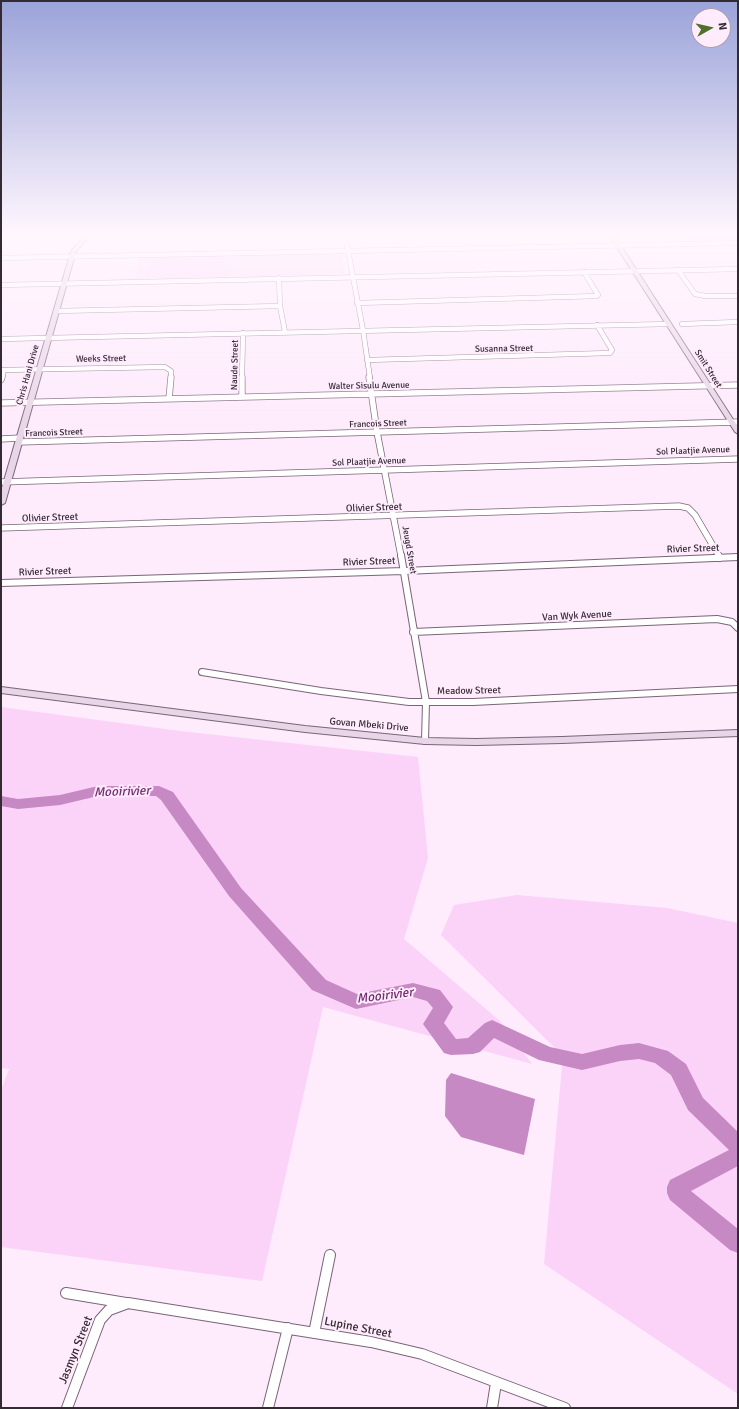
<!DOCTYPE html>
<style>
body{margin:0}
#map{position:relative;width:739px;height:1409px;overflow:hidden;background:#feebfc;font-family:Signika,sans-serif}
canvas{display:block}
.frame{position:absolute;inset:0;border:2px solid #332a33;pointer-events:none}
.north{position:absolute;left:691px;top:8px;width:40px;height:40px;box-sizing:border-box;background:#feebfc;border:1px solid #ad9eac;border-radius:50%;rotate:82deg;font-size:11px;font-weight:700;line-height:16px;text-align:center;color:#332a33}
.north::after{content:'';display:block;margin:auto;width:14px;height:18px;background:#4f712a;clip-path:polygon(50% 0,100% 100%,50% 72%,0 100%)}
</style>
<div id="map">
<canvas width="739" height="1409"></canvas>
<div class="frame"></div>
<div class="north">N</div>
</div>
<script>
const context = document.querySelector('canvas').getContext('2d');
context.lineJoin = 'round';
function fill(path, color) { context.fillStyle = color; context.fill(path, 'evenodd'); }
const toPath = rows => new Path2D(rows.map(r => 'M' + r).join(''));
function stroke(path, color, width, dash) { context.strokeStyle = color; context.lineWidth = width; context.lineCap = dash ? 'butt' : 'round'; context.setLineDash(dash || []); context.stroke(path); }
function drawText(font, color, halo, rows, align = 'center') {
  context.font = font + ' Signika,sans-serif'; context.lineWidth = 4; context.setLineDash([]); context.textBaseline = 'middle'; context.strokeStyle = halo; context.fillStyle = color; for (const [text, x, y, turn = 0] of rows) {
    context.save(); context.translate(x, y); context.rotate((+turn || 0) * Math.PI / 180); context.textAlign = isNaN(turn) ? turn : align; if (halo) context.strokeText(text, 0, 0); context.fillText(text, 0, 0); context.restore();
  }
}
const built = toPath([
 [681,235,738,235,738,241,686,242],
 [341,252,345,274,135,279,139,256]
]);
const green = toPath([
 [231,258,230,276,146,278,150,259],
 [1,707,180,731,418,757,428,858,404,939,500,1021,532,1064,323,1007,262,1281,1,1247,1,1090,9,1069,1,1068],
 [517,895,667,908,738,923,738,1394,544,1264,563,1056,441,935,454,905]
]);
const water = toPath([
 [451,1073,535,1099,524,1155,461,1137,445,1116,446,1080]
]);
const river = toPath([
 [98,786,159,786,173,792,241,888,326,980,357,994,413,983,440,990,453,1007,444,1023,456,1039,468,1038,485,1023,492,1020,550,1047,582,1054,620,1045,639,1043,668,1051,686,1064,703,1098,738,1132,738,1166,691,1191,738,1229,738,1253,730,1250,670,1200,667,1193,667,1187,670,1180,729,1150,688,1110,671,1075,655,1063,639,1059,620,1061,582,1070,539,1060,494,1038,480,1052,473,1054,451,1055,444,1053,423,1024,433,1008,427,1001,413,997,356,1009,312,990,229,896,161,800,156,796,98,796,60,805,18,809,1,806,1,796,18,799,60,795,98,786]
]);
const streetFar3 = toPath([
 [345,235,363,330,370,378],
 [1,236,13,235],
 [1,258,738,243],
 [678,270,695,294,705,296,738,296],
 [279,278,280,306,285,332],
 [1,285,738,269],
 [357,303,597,296,598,295,584,272],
 [56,311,280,306],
 [682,324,738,322],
 [1,339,669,324],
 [367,360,610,353,612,350,597,325],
 [1,370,165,367,171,371,171,378],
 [2,378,4,370],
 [242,378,243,333]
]);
const streetFar2 = toPath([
 [369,377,377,432,401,556],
 [1,380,2,377],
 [242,397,242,377],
 [169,399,171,377],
 [1,403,738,385],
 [1,439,20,438],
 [19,442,738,422],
 [1,482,738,459],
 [1,528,679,506,688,508,695,515,719,556]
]);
const streetFar1 = toPath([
 [401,555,426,702,425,741],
 [718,555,720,558],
 [1,583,404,571,738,557],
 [413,632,717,619,732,622,738,628],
 [202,672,321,691,409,702,473,702,738,689]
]);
const street = toPath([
 [66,1293,126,1303],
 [314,1333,330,1255],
 [67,1408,100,1320,109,1310,128,1303,371,1342,422,1354,565,1408],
 [268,1408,288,1328],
 [492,1408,496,1383]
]);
const secondary = toPath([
 [86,235,91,235,76,251,5,503,1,505,1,491,71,251,86,235],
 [609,235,614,235,738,427,738,434,735,432,609,235],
 [1,687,305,726,425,738,476,739,562,737,738,730,738,736,562,743,476,745,425,744,305,732,1,693,1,687]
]);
const farStreetnames = [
 ["Susanna Street",504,349,-1],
 ["Weeks Street",101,359,-1],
 ["Naude Street",235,365,-89],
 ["Smit Street",708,369,58],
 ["Chris Hani Drive",28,375,-74],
 ["Walter Sisulu Avenue",369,386,-1],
 ["Francois Street",378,424,-2],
 ["Francois Street",54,433,-2],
 ["Sol Plaatjie Avenue",693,451,-2],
 ["Sol Plaatjie Avenue",369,462,-2],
 ["Jeugd Street",409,550,80]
];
const streetNames = [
 ["Olivier Street",374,508,-2],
 ["Olivier Street",50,518,-2],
 ["Rivier Street",693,549,-2],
 ["Rivier Street",369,562,-2],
 ["Rivier Street",45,572,-2],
 ["Van Wyk Avenue",577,616,-3],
 ["Meadow Street",469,691,-1],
 ["Govan Mbeki Drive",369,725,5]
];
const nearStreetnames = [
 ["Lupine Street",358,1328,11],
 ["Jasmyn Street",76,1350,-68]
];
const nearWaternames = [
 ["Mooirivier",122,792,-2],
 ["Mooirivier",385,996,-7]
];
fill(built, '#f9dbf7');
fill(green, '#fbd3f9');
fill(water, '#c689c3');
fill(river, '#c689c3');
stroke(streetFar3, '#7a6578', 5.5);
stroke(streetFar2, '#7a6578', 7);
stroke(streetFar1, '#7a6578', 8);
stroke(street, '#7a6578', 12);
stroke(secondary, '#7a6578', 2);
stroke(streetFar3, '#fff', 4.5);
stroke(streetFar2, '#fff', 5.5);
stroke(streetFar1, '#fff', 6);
stroke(street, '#fff', 10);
fill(secondary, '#e8d5e7');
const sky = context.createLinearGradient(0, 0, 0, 433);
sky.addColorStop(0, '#9aa3d9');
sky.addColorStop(0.54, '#fff6fe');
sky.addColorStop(1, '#fff6fe00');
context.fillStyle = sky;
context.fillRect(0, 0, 739, 433);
drawText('9px', '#332a33', '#feebfc', farStreetnames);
drawText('10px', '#332a33', '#feebfc', streetNames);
drawText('12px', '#332a33', '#feebfc', nearStreetnames);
drawText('italic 13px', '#722971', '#feebfc', nearWaternames);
</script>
